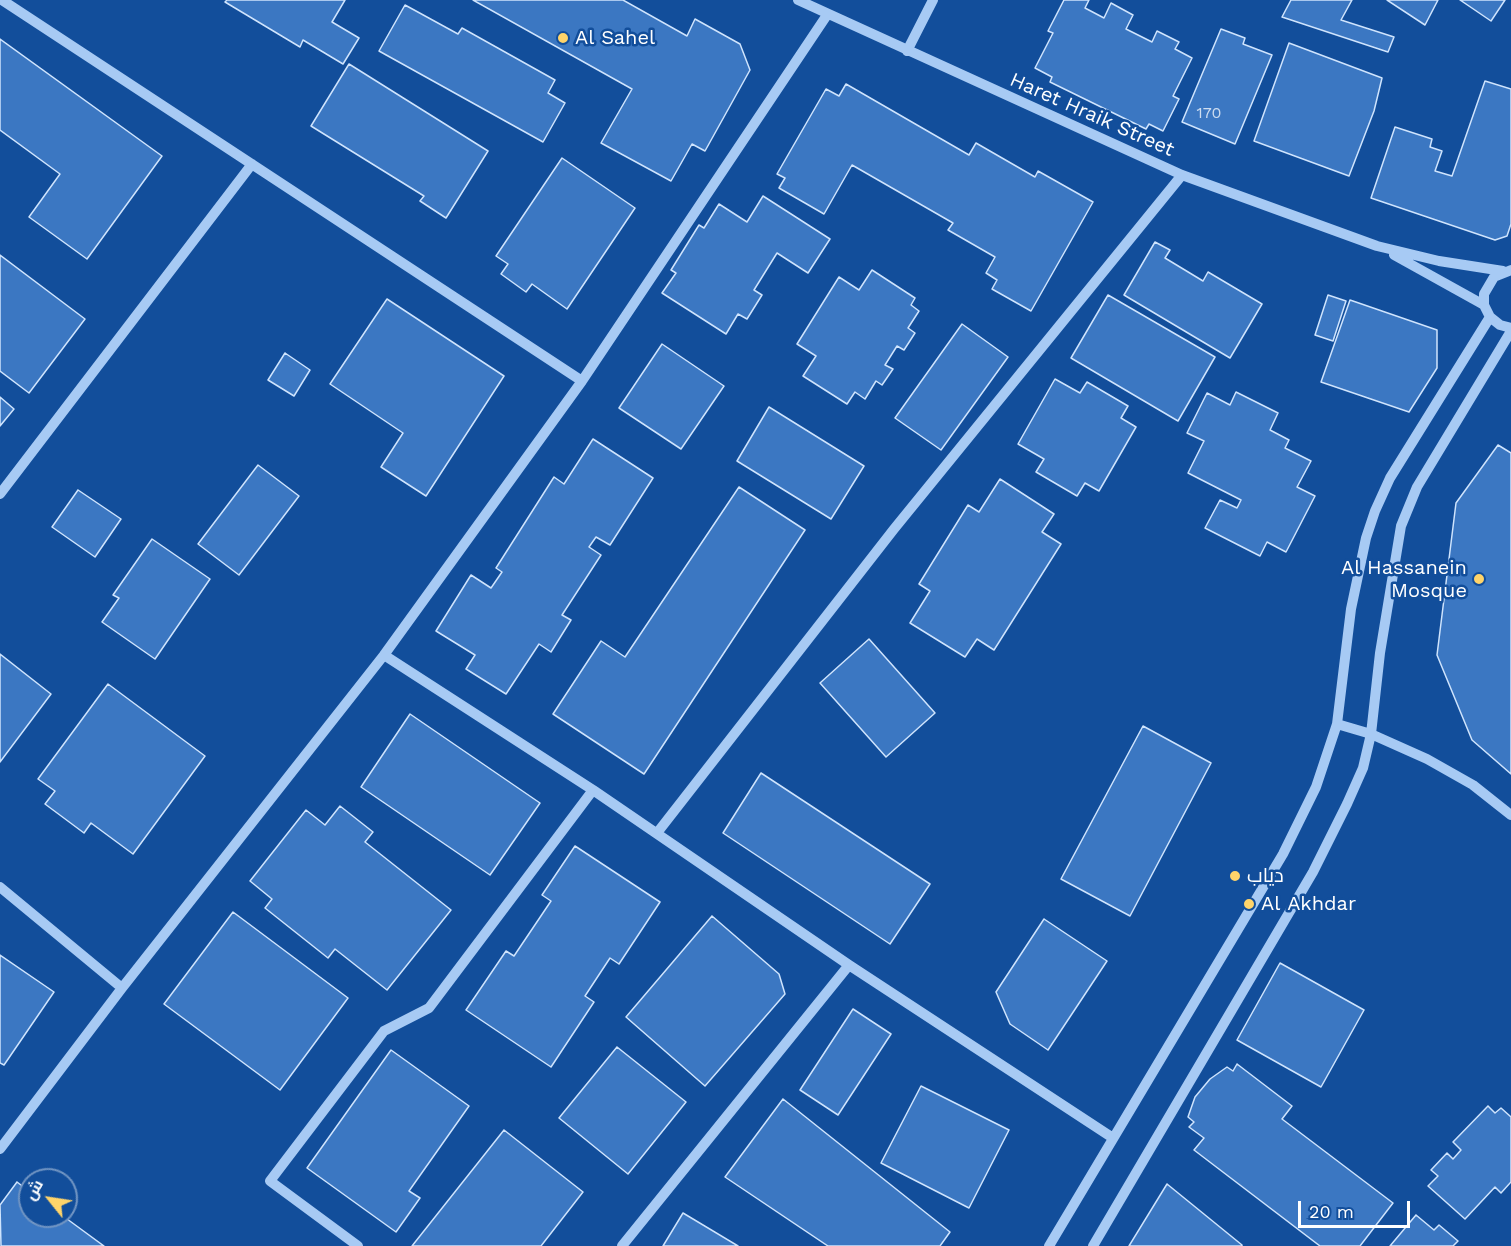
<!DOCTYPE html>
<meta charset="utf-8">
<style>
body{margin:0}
#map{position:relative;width:1511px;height:1246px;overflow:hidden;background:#124e9b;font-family:"Work Sans",Cairo,sans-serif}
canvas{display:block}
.north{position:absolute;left:18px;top:1168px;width:60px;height:60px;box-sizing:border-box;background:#124e9b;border:2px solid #7195c3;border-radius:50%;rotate:300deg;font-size:16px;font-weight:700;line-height:24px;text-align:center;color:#fff}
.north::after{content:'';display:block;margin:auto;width:21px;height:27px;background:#ffd46a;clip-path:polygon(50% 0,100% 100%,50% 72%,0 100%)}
.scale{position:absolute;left:1298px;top:1201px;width:112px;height:27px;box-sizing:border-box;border:3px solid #fff;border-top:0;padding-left:8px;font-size:18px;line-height:21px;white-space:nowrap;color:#fff;-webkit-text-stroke:4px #124e9b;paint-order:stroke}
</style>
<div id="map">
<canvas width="1511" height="1246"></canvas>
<div class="north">ش</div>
<div class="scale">20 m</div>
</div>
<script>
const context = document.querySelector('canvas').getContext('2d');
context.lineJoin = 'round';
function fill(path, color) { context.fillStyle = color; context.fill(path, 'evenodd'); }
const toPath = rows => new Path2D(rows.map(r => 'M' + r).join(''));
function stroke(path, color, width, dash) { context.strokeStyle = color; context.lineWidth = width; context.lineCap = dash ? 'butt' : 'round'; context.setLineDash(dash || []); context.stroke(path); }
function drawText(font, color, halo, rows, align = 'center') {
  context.font = font + ' "Work Sans",Cairo,sans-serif'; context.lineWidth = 5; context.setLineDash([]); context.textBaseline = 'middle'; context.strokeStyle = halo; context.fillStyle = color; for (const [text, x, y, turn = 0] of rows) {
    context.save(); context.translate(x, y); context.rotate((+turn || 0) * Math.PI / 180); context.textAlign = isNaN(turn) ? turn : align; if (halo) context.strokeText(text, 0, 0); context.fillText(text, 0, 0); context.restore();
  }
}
const building = toPath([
 [227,0,345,0,332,22,359,38,343,64,303,40,300,47,225,2,227,0],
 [473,0,623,0,687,36,695,19,740,44,750,70,705,151,692,144,671,181,601,143,632,89,473,0],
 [1064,0,1089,0,1085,8,1104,18,1111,3,1133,15,1126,29,1152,42,1157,31,1179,42,1175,49,1192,58,1173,96,1179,99,1163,131,1149,124,1146,129,1050,82,1052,77,1035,68,1053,33,1048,31,1064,0],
 [1291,0,1352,0,1341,20,1394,37,1388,52,1282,17,1291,0],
 [1387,0,1438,0,1425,25,1387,0],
 [1460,0,1505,0,1491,21,1460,0],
 [405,5,458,34,462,28,555,80,548,93,565,103,543,142,379,51,405,5],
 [1221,29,1245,38,1243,44,1272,55,1235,144,1182,122,1221,29],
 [0,39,162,156,87,259,29,217,60,174,0,130,0,39],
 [1289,43,1382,78,1374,111,1349,176,1254,141,1289,43],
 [349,64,488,151,446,218,420,201,424,196,311,126,349,64],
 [1485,81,1511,89,1511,224,1507,236,1495,240,1371,198,1395,127,1432,139,1430,147,1442,151,1435,171,1452,176,1485,81],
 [846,84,969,155,976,143,1035,177,1038,171,1093,202,1031,311,992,289,997,280,986,273,995,257,948,230,953,223,852,165,824,214,779,188,785,178,777,174,826,89,839,96,846,84],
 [562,158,635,208,567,309,532,284,526,292,501,274,508,264,496,256,562,158],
 [763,196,830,239,808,273,777,253,754,290,762,295,747,319,738,314,726,334,662,293,676,273,671,270,699,225,704,228,719,204,747,222,763,196],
 [1155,242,1170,250,1165,258,1203,281,1208,272,1262,304,1230,358,1124,295,1155,242],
 [0,255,85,319,29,393,0,371,0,255],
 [872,270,915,298,911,305,919,311,908,328,915,333,904,350,897,346,885,365,893,369,882,385,876,381,865,399,855,392,847,404,803,376,816,356,797,344,839,277,859,290,872,270],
 [1108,295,1215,357,1178,421,1071,358,1108,295],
 [1328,295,1346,301,1333,341,1315,335,1328,295],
 [387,299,504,376,426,496,381,467,403,433,330,384,387,299],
 [1350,300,1437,330,1437,368,1409,412,1321,382,1350,300],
 [962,324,1008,357,941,450,895,418,962,324],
 [662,344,724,386,681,449,619,408,662,344],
 [285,353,310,370,294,396,268,380,285,353],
 [1055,379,1080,393,1087,382,1128,406,1121,418,1136,427,1099,491,1085,483,1077,496,1036,472,1044,459,1018,444,1055,379],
 [1236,392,1278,413,1270,430,1289,440,1285,448,1311,461,1297,487,1315,496,1286,552,1267,542,1260,556,1205,528,1220,500,1237,508,1241,500,1188,473,1204,441,1187,433,1207,393,1230,405,1236,392],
 [0,397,14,409,0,426,0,397],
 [769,407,864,466,831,519,737,461,769,407],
 [593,439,653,478,610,545,596,537,589,547,601,555,562,615,571,620,551,652,539,644,506,694,466,669,475,655,436,631,471,575,491,588,502,572,496,568,554,477,564,484,593,439],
 [1498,445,1511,453,1511,774,1472,740,1437,655,1456,503,1498,445],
 [258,465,299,496,239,575,198,544,258,465],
 [1000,479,1054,514,1042,532,1061,544,994,650,977,639,965,657,910,623,930,591,919,584,968,505,979,512,1000,479],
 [739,487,805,530,644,774,553,714,601,641,625,657,739,487],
 [78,490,121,519,95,557,52,527,78,490],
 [152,539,210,579,155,659,102,622,119,598,113,595,152,539],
 [869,639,935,713,886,757,820,683,869,639],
 [0,654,51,694,0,762,0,654],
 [108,684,205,756,133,854,91,823,84,833,45,804,55,791,38,779,108,684],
 [410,714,540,803,490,875,361,787,410,714],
 [1143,726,1211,763,1130,916,1061,879,1143,726],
 [761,773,930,884,890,944,723,833,761,773],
 [340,806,373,832,365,842,451,910,387,990,335,949,328,958,265,908,272,899,250,881,306,810,325,825,340,806],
 [575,846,660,902,619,964,610,958,585,996,594,1002,551,1067,466,1010,506,951,514,956,551,901,542,895,575,846],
 [233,912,348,998,280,1090,164,1004,233,912],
 [712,916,779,974,785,994,705,1086,626,1017,712,916],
 [1044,919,1107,961,1048,1050,1010,1024,996,992,1044,919],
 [0,955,54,992,4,1065,0,1063,0,955],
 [1280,963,1364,1010,1321,1087,1237,1040,1280,963],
 [853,1009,891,1034,838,1115,800,1090,853,1009],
 [617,1047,686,1102,628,1174,559,1118,617,1047],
 [391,1050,469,1106,409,1191,420,1198,396,1232,307,1168,391,1050],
 [1237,1064,1292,1106,1282,1119,1393,1203,1360,1246,1320,1246,1194,1150,1204,1138,1189,1127,1194,1122,1188,1117,1195,1097,1210,1079,1227,1067,1233,1071,1237,1064],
 [921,1086,1009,1130,969,1208,881,1163,921,1086],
 [783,1099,950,1232,940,1246,828,1246,725,1177,783,1099],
 [1488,1106,1495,1113,1501,1108,1511,1117,1511,1182,1501,1193,1495,1187,1465,1219,1428,1186,1438,1176,1431,1170,1447,1153,1453,1159,1461,1150,1453,1142,1488,1106],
 [504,1130,583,1192,541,1246,412,1246,504,1130],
 [17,1182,30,1192,30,1216,63,1216,104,1246,1,1246,0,1205,17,1182],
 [1167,1184,1242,1245,1242,1246,1129,1246,1167,1184],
 [683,1213,738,1246,663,1246,683,1213],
 [1416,1215,1434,1230,1439,1225,1458,1241,1453,1246,1390,1246,1416,1215]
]);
const minor = toPath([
 [2,0,582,381],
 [798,0,1182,175,1377,246,1439,261,1503,271],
 [907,51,933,0],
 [1394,255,1484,305],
 [1511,270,1494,277,1484,294,1484,305,1490,317,1500,325,1511,328],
 [0,494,252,164],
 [384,655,593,790,849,965,1113,1138],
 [1337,724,1371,734,1427,759,1473,785,1511,815],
 [657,833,894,529,1182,175],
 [0,887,122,988],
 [0,1149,122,988,384,655,582,381,827,15],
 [358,1246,270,1181,384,1031,429,1008,593,790],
 [622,1246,849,965],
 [1049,1246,1283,854,1316,787,1337,724,1351,609,1366,538,1375,511,1390,478,1490,317],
 [1093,1246,1313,872,1347,804,1363,768,1371,734,1380,653,1401,526,1417,487,1511,331]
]);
const markers = [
 [563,38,6,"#ffd46a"],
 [1479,579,6,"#ffd46a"],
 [1235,876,6,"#ffd46a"],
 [1249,904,6,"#ffd46a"]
];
const numberNames = [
 ["170",1209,113]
];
const poiNames = [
 ["Al Sahel",575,38],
 ["Al Hassanein",1467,568,"right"],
 ["Mosque",1467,591,"right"],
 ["دياب",1247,876],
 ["Al Akhdar",1261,904]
];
const streetNames = [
 ["Haret Hraik Street",1092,115,24]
];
fill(building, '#3b77c2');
stroke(building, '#cfe4fd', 1.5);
stroke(minor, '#a7caf4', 10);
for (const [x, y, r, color] of markers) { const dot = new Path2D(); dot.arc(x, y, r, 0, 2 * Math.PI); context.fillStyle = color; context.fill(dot); stroke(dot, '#124e9b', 2); }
drawText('16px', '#ceddf0', null, numberNames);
drawText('20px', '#fff', '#124e9b', poiNames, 'left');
drawText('20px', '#fff', '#124e9b', streetNames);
</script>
